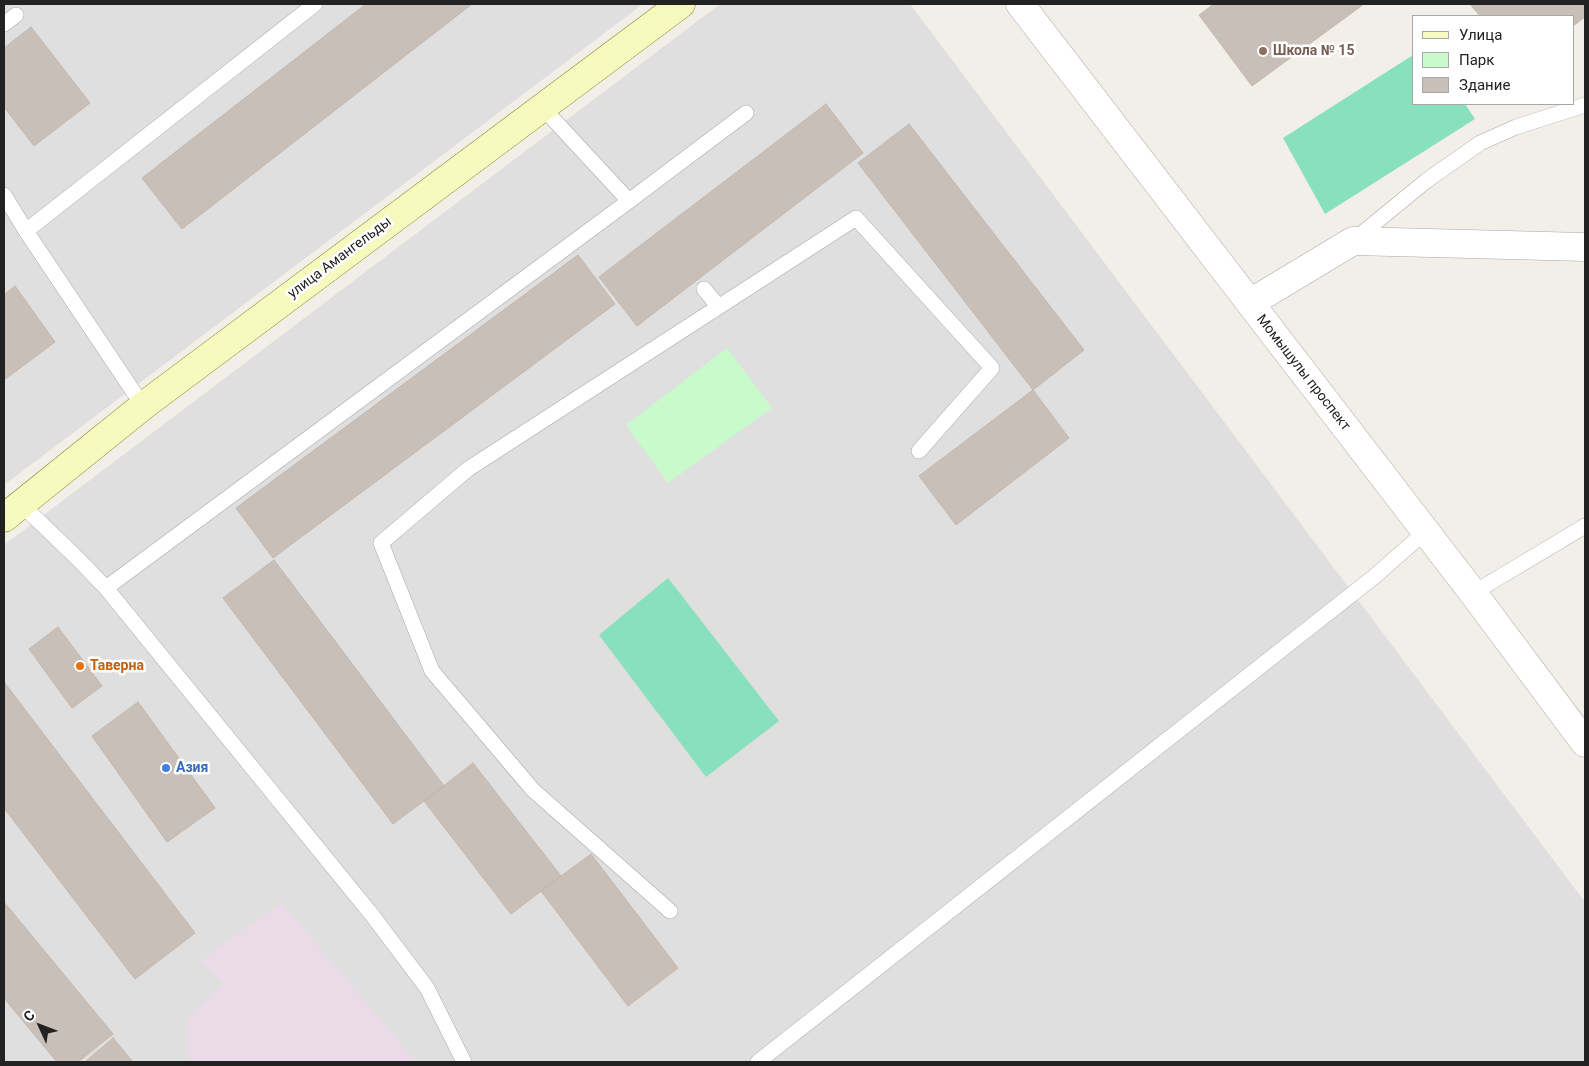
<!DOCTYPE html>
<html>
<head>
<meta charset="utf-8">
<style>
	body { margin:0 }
	#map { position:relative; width:1589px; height:1066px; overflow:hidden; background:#f2efe9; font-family:Roboto,sans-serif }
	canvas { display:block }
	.frame { position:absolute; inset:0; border:5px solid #222; pointer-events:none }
	.legend { position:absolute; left:1412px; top:15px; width:162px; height:90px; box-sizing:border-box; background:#fff; border:1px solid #a7a7a7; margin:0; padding:6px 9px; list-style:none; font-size:15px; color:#222 }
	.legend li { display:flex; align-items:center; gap:10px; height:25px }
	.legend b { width:25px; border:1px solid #a7a7a7 }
	.north { position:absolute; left:15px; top:1001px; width:50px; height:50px; -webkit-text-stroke:4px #fff; paint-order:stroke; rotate:313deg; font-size:14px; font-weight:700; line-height:20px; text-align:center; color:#222 }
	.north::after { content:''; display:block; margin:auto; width:18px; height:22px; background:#222; clip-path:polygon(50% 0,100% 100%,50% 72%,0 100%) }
</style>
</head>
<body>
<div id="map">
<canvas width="1589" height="1066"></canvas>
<div class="frame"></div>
<ul class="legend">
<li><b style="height:6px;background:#f7fabf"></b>Улица</li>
<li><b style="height:14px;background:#c8facc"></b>Парк</li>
<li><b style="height:14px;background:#c7bfb8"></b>Здание</li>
</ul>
<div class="north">С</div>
</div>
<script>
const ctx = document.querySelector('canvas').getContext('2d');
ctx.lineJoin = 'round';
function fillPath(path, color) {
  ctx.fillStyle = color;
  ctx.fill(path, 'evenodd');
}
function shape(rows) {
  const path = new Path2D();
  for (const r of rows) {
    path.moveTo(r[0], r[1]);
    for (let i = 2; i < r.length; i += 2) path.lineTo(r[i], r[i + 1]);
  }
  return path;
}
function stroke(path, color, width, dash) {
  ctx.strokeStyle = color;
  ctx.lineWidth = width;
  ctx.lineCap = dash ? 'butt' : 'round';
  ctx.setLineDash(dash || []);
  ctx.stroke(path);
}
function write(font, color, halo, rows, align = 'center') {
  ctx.font = font + ' Roboto,sans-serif';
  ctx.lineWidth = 5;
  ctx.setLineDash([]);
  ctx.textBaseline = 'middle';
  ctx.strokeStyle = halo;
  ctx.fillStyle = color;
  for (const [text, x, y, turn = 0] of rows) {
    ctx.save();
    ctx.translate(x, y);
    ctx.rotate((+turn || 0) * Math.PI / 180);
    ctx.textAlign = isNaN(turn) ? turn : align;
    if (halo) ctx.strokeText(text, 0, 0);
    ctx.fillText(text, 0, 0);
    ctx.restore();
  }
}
const residential = shape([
	[4,4,643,4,4,485],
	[720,4,910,4,1585,902,1585,1062,4,1062,4,545]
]);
const industrial = shape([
	[282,903,416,1062,190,1062,186,1020,224,983,200,961]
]);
const park = shape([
	[727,348,772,408,668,483,626,425]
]);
const pitch = shape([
	[1413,55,1413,104,1465,104,1475,119,1325,214,1283,138],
	[668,578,779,721,706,777,599,635]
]);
const building = shape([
	[366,4,472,4,182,229,142,178,366,4],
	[1214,4,1364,4,1252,86,1199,15,1214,4],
	[1470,4,1582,4,1585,8,1585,17,1573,26,1573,16,1480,16,1470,4],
	[31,27,90,103,34,146,4,107,4,48,31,27],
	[826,104,863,153,637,326,599,277,826,104],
	[909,124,1084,350,1033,390,858,163,909,124],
	[578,255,615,304,273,558,236,508,578,255],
	[15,286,55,342,4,380,4,295,15,286],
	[1033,390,1069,438,956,525,919,476,1033,390],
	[274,560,444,786,393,824,223,598,274,560],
	[58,627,102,686,72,708,29,649,58,627],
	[4,682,195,933,135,979,4,808,4,682],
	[138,702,215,808,167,842,92,736,138,702],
	[473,763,561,876,511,914,424,801,473,763],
	[591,854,678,968,628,1006,541,891,591,854],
	[4,902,113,1034,78,1062,57,1062,4,998,4,902],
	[113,1038,133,1062,85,1062,113,1038]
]);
const lane = shape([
	[4,24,16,15],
	[542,107,629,201],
	[4,195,26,231],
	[1354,240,1426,181,1480,143,1516,127,1585,105],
	[704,289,718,306],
	[143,406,26,231,315,4],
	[22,505,77,558,106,588,372,915,427,988,464,1062],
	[106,588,629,201,746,113],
	[1473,593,1585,526],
	[670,911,533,790,432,671,381,543,468,469,856,218,992,368,919,451],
	[758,1062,1375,576,1425,532]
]);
const street = shape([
	[1020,4,1473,593,1585,743],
	[1250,303,1353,241,1585,247]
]);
const secondary = shape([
	[4,518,143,406,681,4]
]);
const markers = [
	[1263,51,5,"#8d6e63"],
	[80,666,5,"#e8710a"],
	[166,768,5,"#3f7fe0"]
];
const educationNames = [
	["Школа № 15",1273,51]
];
const streetNames = [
	["улица Амангельды",340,258,-37],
	["Момышулы проспект",1303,373,52]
];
const foodNames = [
	["Таверна",90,666]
];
const shopNames = [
	["Азия",176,768]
];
fillPath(residential, '#e0dfdf');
fillPath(industrial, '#ebdbe8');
fillPath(park, '#c8facc');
fillPath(pitch, '#88e0be');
fillPath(building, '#c7bfb8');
stroke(building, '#c4b6ab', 1);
stroke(lane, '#a9a9a9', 16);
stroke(street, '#a9a9a9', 29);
stroke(secondary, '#707d05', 29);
stroke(lane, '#fff', 15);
stroke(street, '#fff', 28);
stroke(secondary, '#f7fabf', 28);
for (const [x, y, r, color] of markers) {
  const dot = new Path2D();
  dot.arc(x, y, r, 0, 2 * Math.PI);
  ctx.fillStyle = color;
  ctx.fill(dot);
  stroke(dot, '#fff', 2);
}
write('bold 14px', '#785e54', '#fff', educationNames, 'left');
write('14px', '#222', '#fff', streetNames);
write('bold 14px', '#c56008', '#fff', foodNames, 'left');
write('bold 14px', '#366cbe', '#fff', shopNames, 'left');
</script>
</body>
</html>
